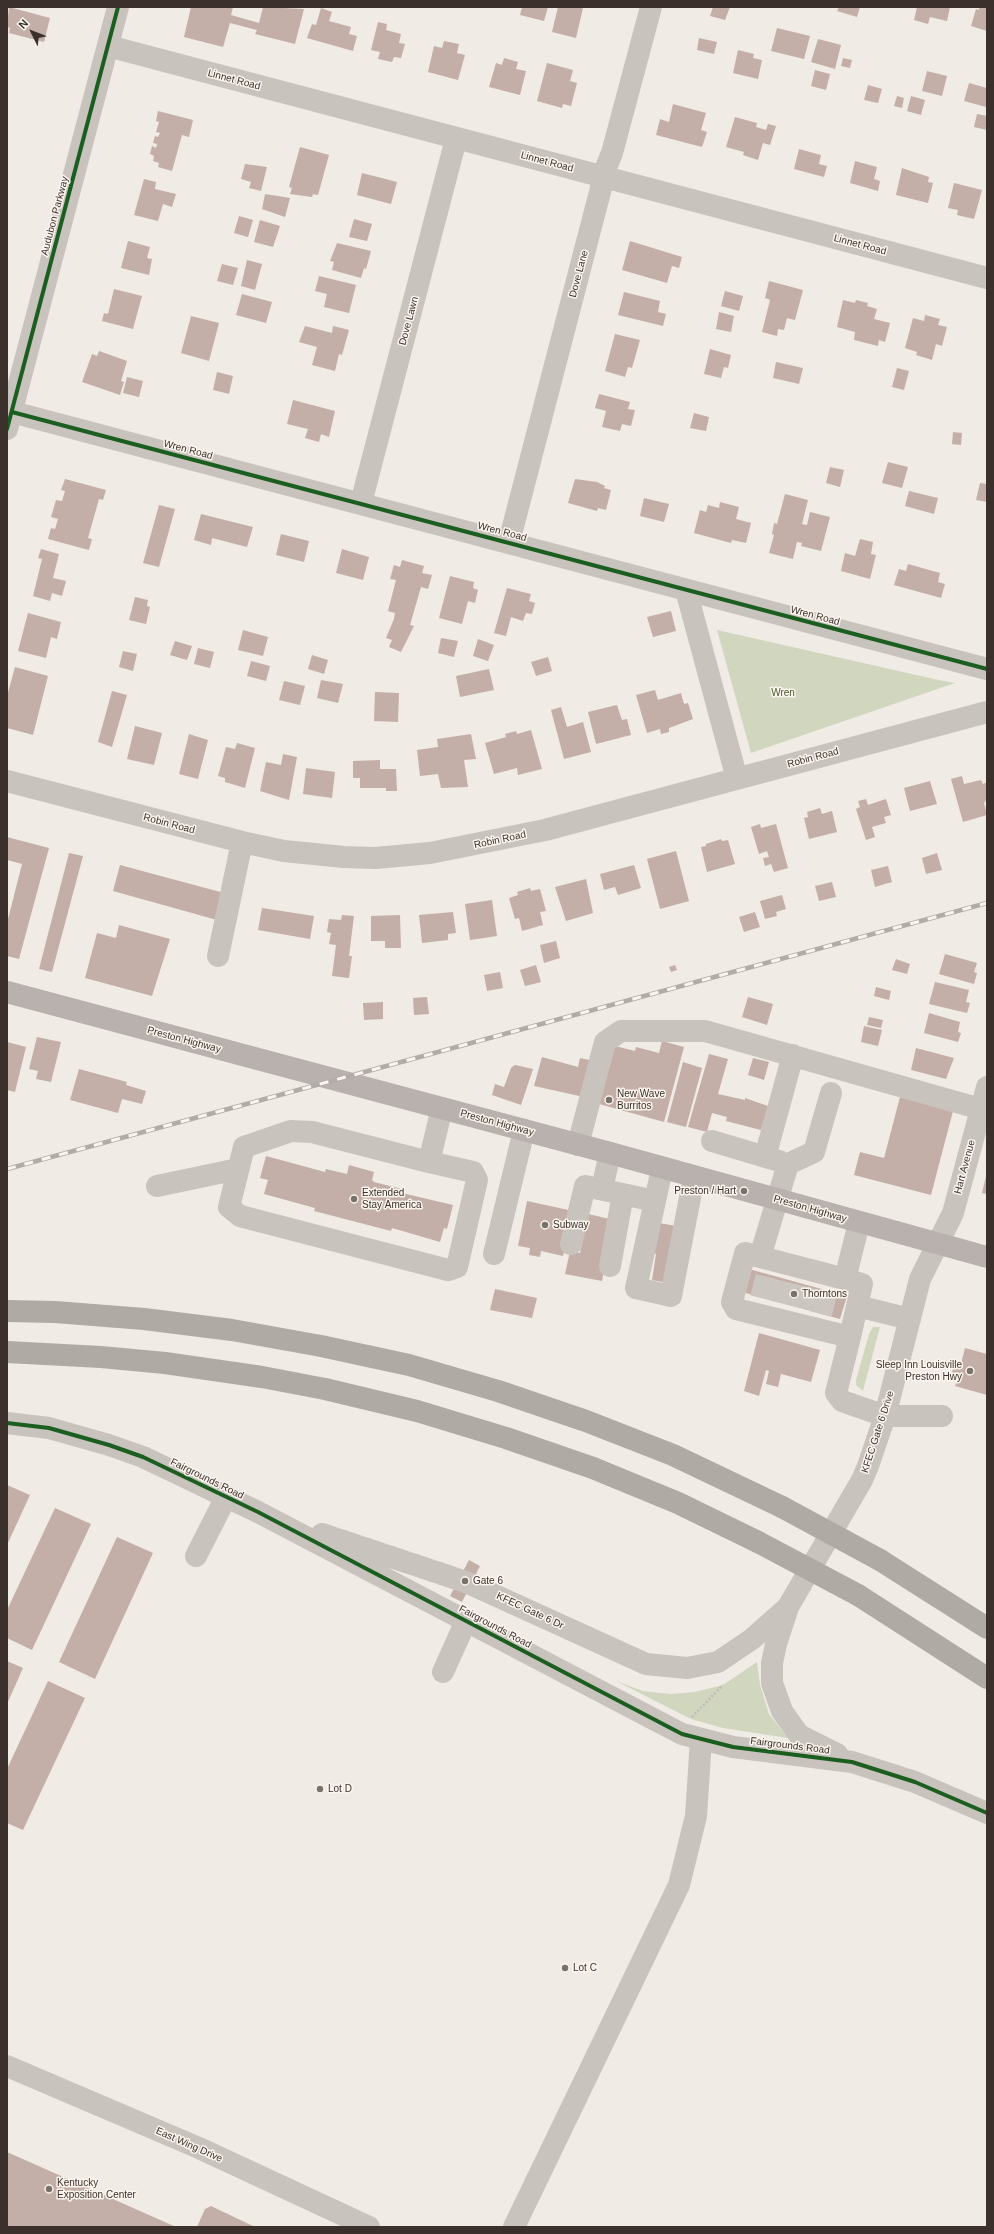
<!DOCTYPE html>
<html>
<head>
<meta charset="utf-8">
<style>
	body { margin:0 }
	#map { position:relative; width:994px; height:2234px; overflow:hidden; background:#f0ebe5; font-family:Arial,sans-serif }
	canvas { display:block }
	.frame { position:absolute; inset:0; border:8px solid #3b302b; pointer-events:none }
	.north { position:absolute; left:12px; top:12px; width:40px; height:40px; -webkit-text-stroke:3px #fbf5ee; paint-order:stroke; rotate:312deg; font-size:11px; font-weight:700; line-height:16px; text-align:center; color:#3b302b }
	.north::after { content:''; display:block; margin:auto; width:14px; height:18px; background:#3b302b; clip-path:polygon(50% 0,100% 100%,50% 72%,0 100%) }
</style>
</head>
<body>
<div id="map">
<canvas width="994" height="2234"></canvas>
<div class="frame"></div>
<div class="north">N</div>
</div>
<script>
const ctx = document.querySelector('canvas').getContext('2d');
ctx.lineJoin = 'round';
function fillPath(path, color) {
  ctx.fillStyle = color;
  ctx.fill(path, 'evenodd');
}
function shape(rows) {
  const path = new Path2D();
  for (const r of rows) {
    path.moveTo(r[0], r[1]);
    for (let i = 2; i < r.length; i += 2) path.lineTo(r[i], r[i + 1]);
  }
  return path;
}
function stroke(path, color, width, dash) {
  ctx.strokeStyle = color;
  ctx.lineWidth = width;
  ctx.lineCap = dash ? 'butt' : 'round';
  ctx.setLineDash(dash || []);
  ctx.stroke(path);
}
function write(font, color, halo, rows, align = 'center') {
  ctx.font = font + ' Arial,sans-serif';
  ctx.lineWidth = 3;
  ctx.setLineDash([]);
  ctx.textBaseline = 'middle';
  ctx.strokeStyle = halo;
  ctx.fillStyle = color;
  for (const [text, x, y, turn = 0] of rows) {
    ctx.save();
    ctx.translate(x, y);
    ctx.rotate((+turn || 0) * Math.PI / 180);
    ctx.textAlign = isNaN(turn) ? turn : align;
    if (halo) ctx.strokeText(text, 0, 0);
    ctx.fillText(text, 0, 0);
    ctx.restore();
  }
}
const green = shape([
	[717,630,934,679,955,683,751,753],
	[873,1327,880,1327,863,1391,856,1385,856,1380,869,1334],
	[757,1662,760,1685,769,1714,788,1738,723,1728,691,1719,616,1681,643,1691,671,1694,695,1692,723,1685]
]);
const building = shape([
	[9,7,50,18,44,42,9,33,10,28,7,27],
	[191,7,233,7,231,15,259,23,263,7,304,9,295,44,255,34,257,30,230,23,223,47,184,37],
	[522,7,548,7,544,21,520,15],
	[558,7,583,8,576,38,552,32],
	[713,7,730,7,725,20,710,16],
	[839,7,860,7,857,17,837,11],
	[917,7,950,7,947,21,930,17,928,24,914,20],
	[979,7,987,7,987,31,971,26,976,9,979,10],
	[321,8,332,12,329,21,351,27,349,34,357,36,353,51,307,38,312,24,316,25],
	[378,22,387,24,386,30,401,34,399,43,405,44,401,58,394,57,392,62,378,59,380,52,371,50],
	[777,28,810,36,804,59,771,51],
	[699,38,717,42,714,54,697,50],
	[818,39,841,45,835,69,811,62],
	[444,41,459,44,457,53,465,55,458,80,428,72,434,46,442,48],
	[738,50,754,54,753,58,762,60,758,79,733,73],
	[504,58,518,62,516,69,526,71,520,95,489,87,496,63,502,65],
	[843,58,852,60,850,68,841,66],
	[547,63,573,70,570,81,577,83,571,106,563,104,562,108,537,101],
	[815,70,830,74,826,90,811,86],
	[927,71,947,76,942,96,922,91],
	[969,83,987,88,986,107,964,101],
	[868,85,882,89,878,103,864,100],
	[897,96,904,98,902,108,894,106],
	[911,96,925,100,921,115,907,111],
	[673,104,706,113,701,130,707,132,702,147,656,135,660,119,669,122],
	[158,111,193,120,189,137,182,135,172,171,158,167,159,163,153,161,154,156,150,154,152,146,156,148,157,144,153,143,155,136,158,137,160,133,156,132,159,122,156,121],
	[977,114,987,116,987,130,974,127],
	[735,117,757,123,756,127,766,130,768,124,776,126,770,145,763,143,758,160,743,155,744,152,726,147],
	[300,147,329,155,318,195,313,194,312,197,290,194,292,188,289,187],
	[799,149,821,155,819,164,827,166,824,177,794,169],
	[855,161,877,167,874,179,880,181,878,191,850,183],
	[245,164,267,167,261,191,249,188,251,182,241,179],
	[902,168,929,177,928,182,933,183,928,203,896,195],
	[362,173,397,182,391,204,357,195],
	[144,179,156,182,155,189,176,194,172,207,163,204,158,221,134,215],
	[954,183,982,190,974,219,957,215,958,210,948,208],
	[265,194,290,198,285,217,262,209],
	[239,216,253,220,248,237,234,233],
	[354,219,372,224,367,241,349,237],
	[260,220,280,226,273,247,254,242],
	[128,241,150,247,147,258,152,259,149,275,121,268],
	[630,241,682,257,679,268,672,266,667,283,622,270],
	[337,243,371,251,366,269,364,268,361,278,332,270,334,262,330,261],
	[247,260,262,264,255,290,241,286],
	[222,264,238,268,233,285,217,281],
	[319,276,356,285,349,313,324,307,327,294,315,291],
	[769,281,803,290,795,320,787,318,784,330,778,329,777,336,762,332,770,300,765,298],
	[114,289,142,296,133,329,102,321,104,313,108,314],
	[725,291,743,296,739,311,721,306],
	[624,292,660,301,658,312,666,314,663,326,618,315],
	[242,294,272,302,266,323,236,315],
	[843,300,855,303,856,300,868,303,867,306,877,309,874,319,890,323,885,342,879,340,878,346,854,340,855,332,837,327],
	[719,312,734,316,731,332,716,329],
	[925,315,940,319,938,325,947,327,942,346,936,344,932,360,916,355,917,352,905,348,913,318,924,321],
	[191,316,219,323,209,361,181,353],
	[305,326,332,333,333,326,349,330,342,355,339,354,335,371,312,365,317,347,299,342],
	[615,334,640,340,632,368,628,367,625,377,605,371],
	[710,349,731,355,728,368,724,367,721,378,704,374],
	[99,351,127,361,121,381,124,382,120,395,82,382,92,354,97,356],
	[776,362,803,368,799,384,773,378],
	[897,368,909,371,904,390,892,387],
	[217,372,233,376,229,394,213,390],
	[127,377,143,381,139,397,123,393],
	[599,394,630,402,628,409,635,410,631,426,622,424,620,431,602,427,606,411,595,408],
	[293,400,335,411,329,437,321,434,319,442,305,438,308,429,287,424],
	[694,413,709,417,706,431,690,428],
	[953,432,962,433,961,445,952,444],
	[888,462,908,467,902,488,882,483],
	[830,467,844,470,840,487,826,483],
	[65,479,106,490,103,500,99,499,88,538,92,539,89,550,48,539,51,528,55,529,58,519,51,517,56,500,62,501,65,491,61,490],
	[575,479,597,482,605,486,604,488,611,490,606,510,598,508,597,511,568,503],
	[980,483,987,484,987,502,976,500],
	[909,491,938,498,934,514,905,506],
	[785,494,808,500,802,524,807,525,810,512,830,517,821,551,801,546,802,543,797,542,793,559,769,553,774,535,772,534,774,523,777,524],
	[644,498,669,504,664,522,640,516],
	[720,502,739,507,736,519,751,523,746,543,732,540,731,543,694,533,700,510,706,512,708,505,719,508],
	[159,505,175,509,159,567,143,563],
	[201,514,253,527,247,547,212,538,211,545,194,540],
	[281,534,309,541,304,562,276,555],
	[860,539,873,542,871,554,876,555,870,579,841,571,845,553,855,556],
	[41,549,59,554,53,578,66,581,62,596,52,593,50,601,33,596,42,559,38,558],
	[342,549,369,557,363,580,336,573],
	[402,560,424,566,422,573,432,575,428,589,421,587,410,625,414,626,401,652,389,647,392,640,386,638,394,619,395,613,388,611,396,580,390,579,394,565,400,567],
	[908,564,940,573,938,582,945,584,941,598,894,585,899,569,906,571],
	[450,576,474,582,473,588,478,590,475,603,468,601,462,624,439,618],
	[507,588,531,594,529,601,535,603,532,614,526,613,523,621,511,617,506,636,494,633],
	[135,597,148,600,147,606,150,607,146,624,129,620],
	[671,611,676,631,653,637,647,617],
	[28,613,61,622,57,639,51,637,46,658,18,651],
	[243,630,268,637,263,656,238,650],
	[441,638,458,641,454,657,438,653],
	[478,639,494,645,488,661,473,656],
	[175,641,192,646,187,660,170,655],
	[198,648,214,652,210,668,194,664],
	[123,651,137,654,133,671,119,667],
	[312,655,328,660,324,674,308,669],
	[548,657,552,671,536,676,531,662],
	[251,661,270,666,266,681,247,676],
	[15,667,48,676,33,735,7,728,7,696],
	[489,669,494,690,460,697,456,676],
	[321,680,343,684,338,703,317,698],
	[284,681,305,686,300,705,279,700],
	[655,690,658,700,681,693,684,704,688,703,693,719,669,728,669,732,661,734,660,729,647,733,636,695],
	[112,691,127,695,112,747,98,742],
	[375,692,399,693,398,722,374,721],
	[617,705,622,720,627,719,631,735,596,744,588,712],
	[561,707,567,727,583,722,591,752,564,759,551,710],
	[135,726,162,733,154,765,127,759],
	[531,730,542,769,518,775,517,768,494,774,485,743,506,737,505,734,516,731,517,734],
	[189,734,208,740,198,779,179,774],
	[471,734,476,759,464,760,468,787,441,788,438,774,420,776,417,750,438,747,437,739],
	[237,743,255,748,245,788,225,782,225,778,218,776,226,747,235,749],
	[283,754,297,757,289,800,260,791,266,762,281,765],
	[380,760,380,769,396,769,397,791,386,791,386,788,360,788,360,778,353,778,353,761],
	[306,768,335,772,332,798,303,794],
	[962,776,964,784,981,780,983,784,987,782,987,799,984,803,987,815,963,822,951,779],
	[930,781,937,804,910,811,904,788],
	[866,799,868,805,886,799,891,815,884,817,886,823,872,827,875,837,866,840,856,809,860,807,858,801],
	[820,808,822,814,832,811,837,832,809,839,804,818,808,817,807,812],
	[760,824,761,828,776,824,788,868,774,872,771,864,765,866,763,858,769,857,767,851,759,854,751,827],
	[7,837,49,848,19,959,7,956,7,923,22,864,7,860],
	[721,839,722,841,728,840,735,864,707,872,701,847,706,846,706,844],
	[676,851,689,901,660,909,647,859],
	[69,853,83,856,52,972,39,969],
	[937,853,942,870,926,874,922,858],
	[120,865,224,893,217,920,113,891],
	[634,865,641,888,618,895,615,887,604,890,600,874],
	[888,866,892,882,875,887,871,870],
	[586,879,593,913,566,921,555,887],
	[832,882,836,897,819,901,815,886],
	[530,888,531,891,540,889,546,911,540,912,543,925,522,931,519,918,515,919,509,898,518,895,517,892],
	[782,895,786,909,776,912,777,916,765,919,760,901],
	[492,900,497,936,470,940,465,904],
	[262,908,314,916,310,939,258,930],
	[453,912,456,933,448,934,448,940,422,943,419,915],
	[755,912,760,927,744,932,739,917],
	[342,915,354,916,349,956,352,956,349,978,332,976,336,945,329,944,331,933,327,932,329,919,341,920],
	[400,915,401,948,385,948,385,941,371,941,371,916],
	[119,925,170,939,152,996,85,978,97,933,116,938],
	[556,941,560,958,544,963,540,945],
	[945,954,977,963,974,972,977,973,974,984,939,974],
	[896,959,910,964,907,974,892,970],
	[536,965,541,982,525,986,520,970],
	[675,965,677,970,671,972,669,967],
	[500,972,503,988,487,991,484,975],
	[935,982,969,990,966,1002,970,1003,967,1013,929,1004],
	[876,987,891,991,889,1000,874,996],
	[427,997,429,1014,414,1015,413,998],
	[748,997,773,1004,767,1025,742,1017],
	[383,1002,383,1019,364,1020,363,1003],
	[929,1013,960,1022,958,1032,961,1033,958,1042,924,1033],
	[869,1017,883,1020,881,1028,867,1025],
	[864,1026,882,1030,878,1046,861,1042],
	[37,1037,61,1042,51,1082,36,1079,38,1071,29,1069],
	[662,1041,684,1047,664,1122,599,1104,615,1046,635,1051,636,1047,659,1053],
	[7,1042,26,1047,15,1092,7,1090],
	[916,1048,954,1058,946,1079,911,1070],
	[709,1054,728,1059,718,1094,745,1100,745,1098,768,1106,761,1130,726,1121,727,1117,712,1113,707,1132,688,1127],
	[542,1057,578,1067,580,1058,594,1061,584,1097,534,1086],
	[753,1058,769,1062,764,1080,748,1075],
	[683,1062,702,1068,686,1127,667,1122],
	[515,1065,533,1069,521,1105,492,1095,495,1084,504,1087,511,1068],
	[79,1069,127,1082,126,1085,146,1091,142,1104,122,1099,118,1113,70,1100],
	[900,1097,953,1111,931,1195,854,1175,860,1152,884,1158],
	[266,1156,325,1172,326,1169,347,1174,349,1165,374,1172,372,1180,374,1182,402,1189,402,1193,453,1205,447,1229,444,1228,440,1242,392,1228,391,1231,314,1211,315,1208,264,1194,268,1180,260,1178],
	[986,1176,987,1176,987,1194,982,1193],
	[527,1201,573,1211,563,1256,541,1251,540,1257,529,1255,530,1248,518,1246],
	[588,1214,614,1220,602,1281,565,1274,570,1251,580,1253],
	[659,1223,682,1227,668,1283,652,1280,656,1254,653,1253],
	[749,1269,847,1296,840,1319,742,1292],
	[495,1289,537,1298,532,1318,490,1310],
	[759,1333,820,1350,811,1382,781,1374,778,1387,766,1384,769,1371,766,1370,759,1396,744,1391],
	[965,1348,987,1354,987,1395,955,1386,957,1381,950,1379,955,1362,961,1364],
	[7,1485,30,1495,7,1545],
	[55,1508,91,1524,32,1650,7,1638,7,1610],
	[117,1537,153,1553,95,1679,59,1662],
	[469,1560,480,1566,462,1602,450,1596],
	[7,1661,23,1668,7,1704],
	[48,1681,85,1698,23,1830,7,1823,7,1769],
	[7,2152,176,2227,7,2227],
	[211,2206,255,2227,197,2227,205,2209]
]);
const minorTunnel = shape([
	[761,1298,767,1274],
	[780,1303,786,1279],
	[801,1308,807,1285],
	[821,1314,827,1290]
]);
const path = shape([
	[692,1717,723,1685]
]);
const minor = shape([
	[108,46,987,278],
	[12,412,987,669],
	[7,429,118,7],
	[361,503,456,139],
	[509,542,607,165,612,153,651,7],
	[686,590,737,779],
	[7,781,242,842,284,851,344,857,375,858,430,853,545,830,987,712],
	[218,956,242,842],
	[712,1141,779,1161],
	[578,1145,605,1042,621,1031,705,1031,981,1109],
	[765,1157,793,1055],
	[429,1162,473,1172,477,1180,457,1267,448,1270,240,1216,229,1207,244,1147,291,1131,312,1132,429,1162,442,1108],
	[662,1169,636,1288,671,1296,694,1177],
	[157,1186,238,1169],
	[602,1189,610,1153],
	[571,1244,585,1186,655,1201],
	[494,1254,524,1130],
	[760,1257,788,1164,814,1152,831,1093],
	[610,1266,623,1194],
	[845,1279,862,1284,850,1337,736,1309,732,1302,745,1253,845,1279,859,1223],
	[857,1306,910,1319],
	[850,1337,836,1393,842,1401,885,1416,942,1416],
	[7,1423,49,1428,109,1445,143,1457,258,1512,682,1734,733,1747,852,1762,915,1782,987,1813],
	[322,1534,466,1582,646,1664,687,1668,718,1662,752,1639,787,1608],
	[196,1556,226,1497],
	[443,1672,466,1621],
	[837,1754,799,1735,782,1711,772,1683,772,1663,776,1644,788,1607,862,1480,868,1466,885,1416,920,1279,953,1213,987,1087],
	[7,2066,199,2148,369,2227],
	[514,2227,679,1885,696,1816,701,1739]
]);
const major = shape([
	[7,992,610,1153,987,1257]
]);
const highway = shape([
	[7,1311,55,1312,144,1319,232,1330,321,1346,409,1365,498,1391,586,1421,673,1455,782,1507],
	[7,1352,101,1357,165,1363,262,1377,325,1389,417,1411,506,1438,593,1468,678,1503,758,1542],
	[880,1560,987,1628],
	[858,1595,987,1678]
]);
const rail = shape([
	[7,1169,987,903]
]);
const highwayBridge = shape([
	[782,1507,880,1560],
	[758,1542,858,1595]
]);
const cycleway = shape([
	[12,412,987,669],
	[7,429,118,7],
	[7,1423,49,1428,109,1445,143,1457,258,1512,682,1734,733,1747,852,1762,915,1782,987,1813]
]);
const markers = [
	[609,1100,4,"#7a716c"],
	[744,1191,4,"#7a716c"],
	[354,1199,4,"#7a716c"],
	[545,1225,4,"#7a716c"],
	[794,1294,4,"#7a716c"],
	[970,1371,4,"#7a716c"],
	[465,1581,4,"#7a716c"],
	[320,1789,4,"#7a716c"],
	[565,1968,4,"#7a716c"],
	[49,2189,4,"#7a716c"]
];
const streetNames = [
	["Linnet Road",234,80,15],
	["Linnet Road",547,162,15],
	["Audubon Parkway",55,216,-75],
	["Linnet Road",860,245,15],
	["Dove Lane",579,274,-75],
	["Dove Lawn",409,321,-75],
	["Wren Road",188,450,15],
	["Wren Road",502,532,15],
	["Wren Road",815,616,15],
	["Robin Road",813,758,-15],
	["Robin Road",169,824,15],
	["Robin Road",500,840,-12],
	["Preston Highway",184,1040,15],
	["Preston Highway",497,1123,15],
	["Hart Avenue",965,1167,-75],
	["Preston Highway",810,1209,16],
	["KFEC Gate 6 Drive",878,1432,-72],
	["Fairgrounds Road",207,1479,26],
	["KFEC Gate 6 Dr",530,1611,25],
	["Fairgrounds Road",495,1627,28],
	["Fairgrounds Road",790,1746,7],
	["East Wing Drive",189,2145,24]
];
const parkNames = [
	["Wren",783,693]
];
const poiNames = [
	["New Wave",617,1094],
	["Burritos",617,1106],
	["Preston / Hart",736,1191,"right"],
	["Extended",362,1193],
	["Stay America",362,1205],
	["Subway",553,1225],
	["Thorntons",802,1294],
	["Sleep Inn Louisville",962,1365,"right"],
	["Preston Hwy",962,1377,"right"],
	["Gate 6",473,1581],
	["Lot D",328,1789],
	["Lot C",573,1968],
	["Kentucky",57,2183],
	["Exposition Center",57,2195]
];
fillPath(green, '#d1d6bf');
fillPath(building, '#c3afa7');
stroke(minorTunnel, '#ccc6c0', 22, [22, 11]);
stroke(path, '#c2bbb6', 2.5, [2, 2]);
stroke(minor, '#c9c3be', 22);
stroke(major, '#b8b1ad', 22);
stroke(highway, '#afaaa4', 22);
stroke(rail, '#b1aca8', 4.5);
stroke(rail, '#fbf5ee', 3, [9]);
stroke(highwayBridge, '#afaaa4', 22);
stroke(cycleway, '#1b5e20', 4);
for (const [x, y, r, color] of markers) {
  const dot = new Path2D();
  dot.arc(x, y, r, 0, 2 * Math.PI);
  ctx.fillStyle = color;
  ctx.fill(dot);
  stroke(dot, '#fbf5ee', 1.5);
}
write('10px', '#3b302b', '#fbf5ee', streetNames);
write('10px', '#4a5a2e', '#fbf5ee', parkNames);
write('10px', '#3b302b', '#fbf5ee', poiNames, 'left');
</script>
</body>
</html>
